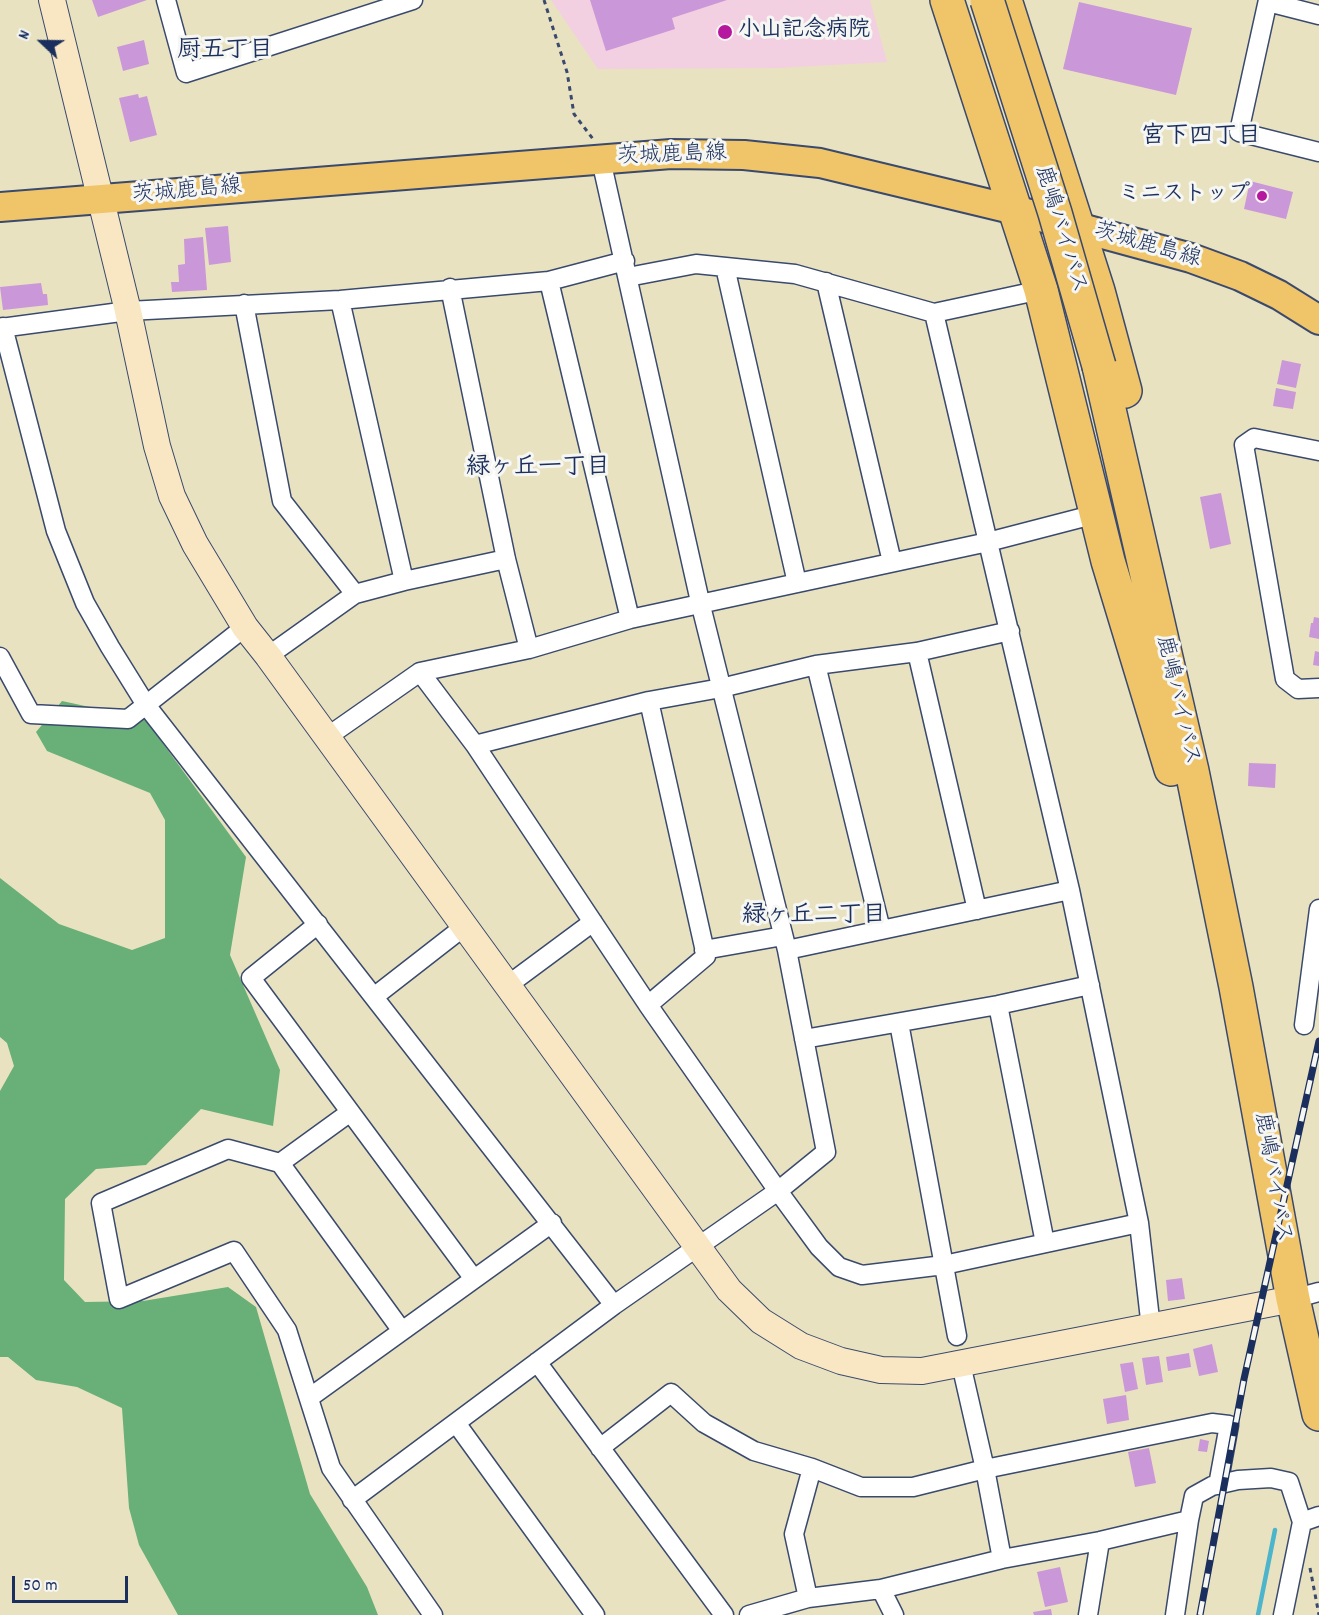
<!DOCTYPE html>
<html>
<head>
<meta charset="utf-8">
<style>
	body { margin:0 }
	#map { position:relative; width:1319px; height:1615px; overflow:hidden; background:#e9e2c1; font-family:Dekko,sans-serif }
	canvas { display:block }
	.north { position:absolute; left:12px; top:12px; width:60px; height:60px; -webkit-text-stroke:4px #f6f6f2; paint-order:stroke; rotate:292deg; font-size:16px; font-weight:700; line-height:24px; text-align:center; color:#1b2f5e }
	.north::after { content:''; display:block; margin:auto; width:21px; height:27px; background:#1b2f5e; clip-path:polygon(50% 0,100% 100%,50% 72%,0 100%) }
	.scale { position:absolute; left:12px; top:1576px; width:116px; height:27px; box-sizing:border-box; border:3px solid #1b2f5e; border-top:0; padding-left:8px; font-size:18px; line-height:21px; white-space:nowrap; color:#1b2f5e; -webkit-text-stroke:4px #f6f6f2; paint-order:stroke }
</style>
</head>
<body>
<div id="map">
<canvas width="1319" height="1615"></canvas>
<div class="north">N</div>
<div class="scale">50 m</div>
</div>
<script>
const ctx = document.querySelector('canvas').getContext('2d');
ctx.lineJoin = 'round';
function fillPath(path, color) {
  ctx.fillStyle = color;
  ctx.fill(path, 'evenodd');
}
function shape(rows) {
  const path = new Path2D();
  for (const r of rows) {
    path.moveTo(r[0], r[1]);
    for (let i = 2; i < r.length; i += 2) path.lineTo(r[i], r[i + 1]);
  }
  return path;
}
function stroke(path, color, width, dash) {
  ctx.strokeStyle = color;
  ctx.lineWidth = width;
  ctx.lineCap = dash ? 'butt' : 'round';
  ctx.setLineDash(dash || []);
  ctx.stroke(path);
}
function write(font, color, halo, rows, align = 'center') {
  ctx.font = font + ' Dekko,"Klee One",sans-serif';
  ctx.lineWidth = 6;
  ctx.setLineDash([]);
  ctx.textBaseline = 'middle';
  ctx.strokeStyle = halo;
  ctx.fillStyle = color;
  for (const [text, x, y, turn = 0] of rows) {
    ctx.save();
    ctx.translate(x, y);
    ctx.rotate((+turn || 0) * Math.PI / 180);
    ctx.textAlign = isNaN(turn) ? turn : align;
    if (halo) ctx.strokeText(text, 0, 0);
    ctx.fillText(text, 0, 0);
    ctx.restore();
  }
}
const built = shape([
	[551,0,870,0,887,62,778,68,598,69]
]);
const forest = shape([
	[62,701,145,719,246,857,230,955,280,1070,273,1126,201,1109,146,1165,96,1169,65,1199,64,1280,85,1302,143,1301,228,1287,256,1307,310,1494,367,1587,378,1615,178,1615,139,1545,129,1508,122,1408,77,1387,36,1380,8,1357,0,1357,0,1091,14,1066,7,1043,0,1037,0,878,59,924,132,950,165,938,165,820,150,793,47,751,36,732]
]);
const stream = shape([
	[1258,1615,1275,1530]
]);
const building = shape([
	[92,0,147,0,98,17],
	[590,0,727,0,672,18,675,29,606,51],
	[1079,2,1192,28,1176,95,1063,69],
	[144,40,149,64,123,71,117,47],
	[138,94,139,98,147,96,157,135,130,142,119,98],
	[1250,181,1293,192,1286,219,1244,209],
	[228,226,231,262,209,265,205,228],
	[203,237,207,290,172,292,171,282,179,282,178,265,185,264,184,239],
	[41,283,43,294,47,294,48,305,3,310,0,287],
	[1282,360,1301,364,1296,388,1277,384],
	[1276,388,1296,392,1293,409,1273,406],
	[1221,493,1231,544,1210,549,1200,497],
	[1314,617,1319,618,1319,639,1309,637,1311,623,1313,623],
	[1315,651,1319,652,1319,666,1313,665],
	[1249,763,1276,764,1275,788,1248,786],
	[1182,1278,1185,1299,1168,1301,1166,1280],
	[1212,1344,1218,1372,1199,1376,1193,1349],
	[1189,1353,1191,1367,1168,1371,1166,1357],
	[1159,1356,1163,1382,1146,1385,1142,1358],
	[1133,1362,1138,1389,1125,1392,1120,1364],
	[1126,1395,1129,1420,1107,1424,1103,1399],
	[1200,1439,1209,1441,1207,1452,1198,1451],
	[1149,1448,1156,1483,1135,1487,1128,1452],
	[1060,1567,1068,1602,1045,1607,1037,1572],
	[1051,1609,1052,1615,1034,1615,1033,1612]
]);
const path = shape([
	[544,0,567,72,574,114,593,139],
	[1310,1568,1319,1615]
]);
const street = shape([
	[166,0,186,73,413,0],
	[1268,0,1239,132,1319,152],
	[1268,2,1319,15],
	[725,267,797,583],
	[628,277,696,264,795,274,934,313],
	[549,281,630,619],
	[826,282,892,562],
	[450,288,506,559,529,649],
	[1041,290,934,313,1070,890,1139,1223,1151,1328],
	[340,300,404,581],
	[244,304,282,501,355,594],
	[3,327,56,531,85,603,110,647,146,705,614,1305],
	[0,328,128,311,340,300,549,281,625,261],
	[1319,451,1254,438,1244,445,1285,679,1298,689,1319,688],
	[917,652,977,910],
	[268,656,355,594,404,581,506,559],
	[0,657,31,714,128,719,245,627],
	[816,665,881,930],
	[420,672,475,745,648,1005,778,1191,819,1247,839,1267,862,1275,944,1265,1139,1223],
	[327,737,420,672,529,649,630,619,988,542,1096,514],
	[475,745,649,701,721,688,816,665,917,652,1010,631],
	[318,924,251,978,474,1279],
	[704,950,783,936],
	[787,950,1070,890],
	[508,985,593,922],
	[375,996,465,926],
	[648,1005,706,956,649,701],
	[998,1005,1045,1243],
	[899,1023,957,1336],
	[1304,1025,1319,909],
	[804,1039,998,1005,1090,985],
	[349,1113,280,1163,228,1149,101,1203,119,1299,234,1251,287,1330,331,1468,433,1615],
	[280,1163,402,1331],
	[1293,1299,1319,1292],
	[537,1362,724,1615],
	[961,1364,985,1469,1002,1559],
	[309,1398,552,1223],
	[456,1423,595,1615],
	[600,1448,671,1393,704,1423,754,1451,812,1468,861,1487,913,1487,985,1469,1212,1423,1229,1425,1218,1485],
	[352,1500,614,1305,778,1191,826,1152,787,950,701,606,601,160],
	[881,1589,894,1615],
	[808,1598,794,1534,812,1468],
	[749,1615,808,1598,881,1589,1002,1559,1100,1541,1189,1520],
	[1088,1615,1100,1541],
	[1175,1615,1189,1520,1194,1496,1212,1486,1238,1480,1271,1478,1289,1482,1302,1522],
	[1283,1615,1302,1522,1319,1516]
]);
const secondary = shape([
	[52,0,128,311,157,446,172,496,195,544,245,627,268,656,729,1290,761,1321,801,1346,841,1361,881,1370,922,1371,1293,1299]
]);
const primary = shape([
	[0,207,671,154,744,155,820,163,1015,210,1191,258,1240,276,1279,295,1319,320]
]);
const highway = shape([
	[947,0,1041,290,1108,561,1171,769],
	[1005,0,1098,291,1125,391],
	[1099,366,1192,771,1236,987,1293,1299,1319,1414]
]);
const rail = shape([
	[1200,1615,1244,1379,1319,1041]
]);
const highwayBridge = shape([
	[987,0,1055,213,1099,366]
]);
const markers = [
	[725,32,8,"#b5179e"],
	[1262,196,6,"#b5179e"]
];
const poiNames = [
	["小山記念病院",738,32],
	["ミニストップ",1250,196,"right"]
];
const streetNames = [
	["茨城鹿島線",672,157,-2],
	["茨城鹿島線",187,193,-5],
	["鹿嶋バイパス",1059,230,73],
	["茨城鹿島線",1147,247,16],
	["鹿嶋バイパス",1176,701,77],
	["鹿嶋バイパス",1271,1178,80]
];
const neighbourhoodNames = [
	["厨五丁目",225,53],
	["宮下四丁目",1201,139],
	["緑ヶ丘一丁目",538,470],
	["緑ヶ丘二丁目",814,918]
];
fillPath(built, '#f2cfe1');
fillPath(forest, '#68b077');
stroke(stream, '#4cb5cb', 4.5);
fillPath(building, '#ca97d8');
stroke(street, '#3a4a6d', 21);
stroke(secondary, '#3a4a6d', 28);
stroke(primary, '#3a4a6d', 32);
stroke(highway, '#3a4a6d', 36);
stroke(path, '#3a4a6d', 3, [4.5, 4.5]);
stroke(street, '#fff', 18);
stroke(secondary, '#f9e7c3', 26);
stroke(primary, '#f0c469', 28);
stroke(highway, '#f0c469', 33);
stroke(rail, '#1b2f5e', 7);
stroke(rail, '#f6f6f2', 4.5, [14]);
stroke(highwayBridge, '#3a4a6d', 36, []);
stroke(highwayBridge, '#f0c469', 33);
for (const [x, y, r, color] of markers) {
  const dot = new Path2D();
  dot.arc(x, y, r, 0, 2 * Math.PI);
  ctx.fillStyle = color;
  ctx.fill(dot);
  stroke(dot, '#f6f6f2', 2);
}
write('bold 22px', '#1b2f5e', '#f6f6f2', poiNames, 'left');
write('22px', '#1b2f5e', '#f6f6f2', streetNames);
write('bold 24px', '#1b2f5e', '#f6f6f2', neighbourhoodNames);
</script>
</body>
</html>
